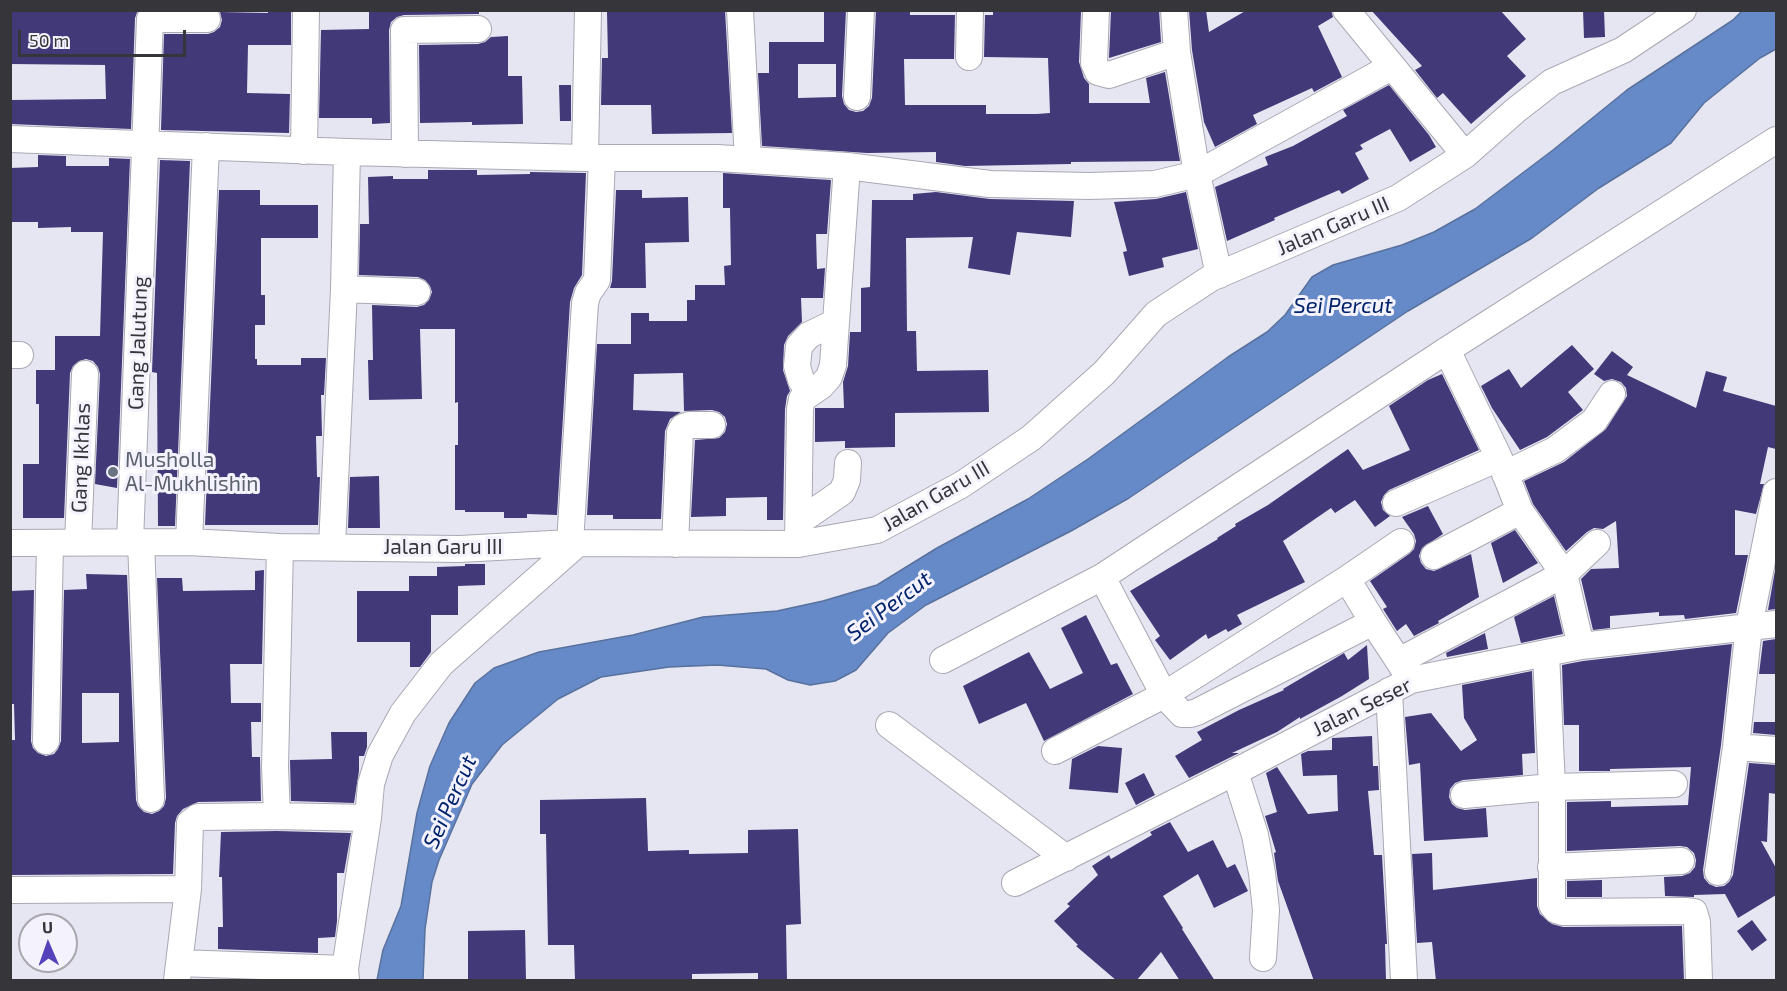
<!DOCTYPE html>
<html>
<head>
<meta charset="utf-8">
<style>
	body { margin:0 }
	#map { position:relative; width:1787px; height:991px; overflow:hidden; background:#e6e6f2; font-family:"Exo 2",sans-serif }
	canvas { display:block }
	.frame { position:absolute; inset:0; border:12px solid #36363a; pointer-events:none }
	.north { position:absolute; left:18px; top:913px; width:60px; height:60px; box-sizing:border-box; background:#f4f3fd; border:2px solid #a8a7af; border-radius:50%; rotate:358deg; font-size:16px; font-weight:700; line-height:24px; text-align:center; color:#36363a }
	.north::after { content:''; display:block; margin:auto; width:21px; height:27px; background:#5442ba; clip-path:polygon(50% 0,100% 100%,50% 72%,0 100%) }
	.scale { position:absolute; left:18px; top:30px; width:168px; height:27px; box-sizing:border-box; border:3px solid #36363a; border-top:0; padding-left:8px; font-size:18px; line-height:21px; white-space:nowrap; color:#36363a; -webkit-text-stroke:4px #f4f3fd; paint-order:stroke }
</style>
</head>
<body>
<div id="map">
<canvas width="1787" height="991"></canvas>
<div class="frame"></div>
<div class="north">U</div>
<div class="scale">50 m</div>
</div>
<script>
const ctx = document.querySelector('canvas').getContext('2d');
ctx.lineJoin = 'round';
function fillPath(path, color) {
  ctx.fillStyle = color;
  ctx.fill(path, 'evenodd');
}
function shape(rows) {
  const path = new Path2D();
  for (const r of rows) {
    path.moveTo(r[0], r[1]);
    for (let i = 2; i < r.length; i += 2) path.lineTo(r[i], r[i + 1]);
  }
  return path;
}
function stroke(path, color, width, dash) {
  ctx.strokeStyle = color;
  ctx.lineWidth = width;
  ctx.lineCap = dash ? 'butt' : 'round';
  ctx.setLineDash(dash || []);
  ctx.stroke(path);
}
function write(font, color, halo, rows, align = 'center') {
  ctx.font = font + ' "Exo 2",sans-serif';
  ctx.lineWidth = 6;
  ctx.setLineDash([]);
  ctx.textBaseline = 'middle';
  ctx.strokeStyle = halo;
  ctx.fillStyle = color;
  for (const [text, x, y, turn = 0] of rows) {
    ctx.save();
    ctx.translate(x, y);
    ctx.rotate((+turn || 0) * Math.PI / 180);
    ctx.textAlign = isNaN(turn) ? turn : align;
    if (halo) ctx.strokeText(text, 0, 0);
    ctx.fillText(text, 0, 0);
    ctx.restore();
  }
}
const water = shape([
	[1743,10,1776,11,1776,49,1760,58,1704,103,1671,143,1599,188,1532,238,1408,311,1129,498,1071,531,926,605,888,633,856,670,835,681,810,685,788,680,766,669,717,665,669,667,601,677,558,699,502,745,472,784,439,860,432,882,425,929,423,980,377,980,383,950,401,906,417,813,430,766,449,723,475,683,494,668,539,652,633,635,703,617,777,611,823,601,877,585,937,548,1028,499,1088,459,1228,357,1267,332,1285,315,1312,277,1333,265,1402,245,1434,232,1475,209,1553,150,1627,90,1733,20,1743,10]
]);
const building = shape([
	[10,10,138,10,135,18,131,129,10,124,10,100,106,99,105,65,10,64],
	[268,10,291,10,291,45,248,45,247,93,290,94,289,133,161,130,164,34,208,34,214,32,220,27,222,20,220,12,268,13],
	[369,10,479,10,479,14,404,15,397,17,391,22,389,30,390,123,372,124,372,118,319,118,321,30,369,29],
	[690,10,725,10,732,133,652,134,651,105,601,105,602,58,608,58,607,12],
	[824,10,846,10,842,96,844,104,849,110,856,112,863,111,869,106,872,98,876,10,910,10,910,15,955,15,954,59,904,59,905,105,986,105,986,114,1037,114,1050,113,1048,58,984,57,985,15,993,15,993,10,1081,11,1079,62,1084,78,1089,84,1089,103,1150,103,1146,78,1165,72,1180,161,1071,162,1071,164,965,166,936,162,936,152,867,153,762,146,758,73,769,73,769,42,824,42],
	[798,64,836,64,836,97,798,98],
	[1115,10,1159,10,1161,42,1109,58,1111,11],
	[1189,10,1206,10,1209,32,1247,10,1331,10,1333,17,1318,26,1342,77,1314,92,1312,88,1253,115,1257,124,1215,147,1204,122,1192,50],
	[1371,10,1500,10,1526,39,1507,56,1526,76,1471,124,1443,93,1437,98,1415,70,1422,66],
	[1583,10,1604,10,1605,37,1584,38],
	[508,36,508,76,522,76,523,124,472,125,472,122,420,123,419,45,478,44,485,42,491,37],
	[559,85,571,85,571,121,560,121],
	[1389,85,1429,135,1436,147,1410,162,1390,129,1360,145,1363,149,1355,153,1369,179,1342,194,1339,190,1274,218,1275,220,1227,241,1215,187,1268,165,1265,157,1293,146,1347,116,1343,110],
	[38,155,66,156,66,166,109,166,109,158,130,159,117,488,95,484,100,374,98,367,93,361,86,359,79,361,73,366,70,373,64,518,23,518,23,464,39,464,39,404,36,404,36,370,55,370,55,336,100,336,103,232,71,232,71,227,38,228,38,222,10,222,10,168,38,167],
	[160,160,190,161,175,526,158,526,157,373,152,372],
	[428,170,477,170,477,175,530,174,530,172,586,173,582,275,574,288,570,302,557,515,527,514,527,518,504,518,504,512,465,512,465,510,455,510,455,445,458,445,458,402,455,403,455,329,420,329,422,399,369,400,368,360,373,360,372,305,417,307,424,305,429,300,432,292,430,286,425,280,418,277,359,275,360,224,369,224,368,177,393,176,393,179,428,179],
	[723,173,831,180,827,234,816,234,817,269,825,268,823,298,801,298,802,322,788,336,784,345,783,370,790,391,787,396,785,409,783,520,767,520,767,497,726,498,726,516,691,517,695,440,719,438,725,432,727,424,725,417,719,412,712,410,684,411,683,373,634,374,633,410,681,412,670,419,665,431,661,519,613,519,613,515,587,515,597,344,631,344,631,313,649,313,649,321,687,321,687,300,695,300,695,285,725,285,724,266,731,265,730,208,723,208],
	[219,190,260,190,260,205,318,205,318,238,261,238,261,295,265,295,265,325,255,325,255,359,257,359,257,365,301,365,301,358,326,358,324,395,321,395,322,436,316,436,317,477,320,477,318,525,205,525],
	[616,190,642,190,642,198,688,197,689,242,645,243,646,288,610,288,612,281],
	[936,192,990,199,1074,201,1071,237,1017,232,1010,275,968,268,973,237,906,238,907,331,916,331,917,371,988,370,989,412,895,413,895,447,845,448,845,441,815,442,815,408,844,408,843,382,848,366,850,332,861,332,861,288,870,287,872,200,913,200,913,194],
	[1186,192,1198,249,1162,258,1164,267,1129,276,1123,252,1127,251,1114,202,1156,199],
	[1572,345,1594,369,1568,392,1583,410,1547,437,1520,450,1492,408,1481,386,1509,369,1521,388],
	[1612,351,1633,367,1627,375,1696,408,1706,371,1727,377,1723,391,1776,406,1776,449,1768,447,1760,484,1764,484,1756,514,1735,510,1735,555,1748,555,1736,613,1685,619,1684,615,1659,616,1659,612,1610,616,1610,628,1593,630,1581,579,1591,569,1619,568,1616,521,1603,529,1594,528,1587,532,1566,551,1533,504,1524,481,1564,462,1606,429,1627,396,1626,388,1621,382,1612,379,1604,381,1594,374],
	[1442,374,1479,450,1389,490,1384,495,1381,502,1383,510,1390,516,1375,527,1355,500,1335,513,1331,508,1283,541,1305,582,1237,615,1242,624,1228,632,1226,629,1208,639,1206,634,1170,660,1155,640,1160,636,1130,591,1218,539,1217,538,1236,526,1235,524,1268,505,1348,449,1363,470,1410,450,1389,406,1428,380],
	[379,476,380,528,348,528,350,477],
	[1428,506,1443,534,1422,548,1419,556,1421,563,1426,569,1434,571,1471,554,1479,597,1438,621,1439,623,1414,636,1406,624,1397,631,1383,609,1387,607,1370,581,1409,554,1414,549,1416,541,1414,534,1402,517],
	[1515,530,1538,563,1503,583,1491,543],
	[465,564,485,564,485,585,458,586,458,615,431,615,431,652,420,667,410,667,410,642,357,642,357,591,409,591,409,576,437,576,437,567,465,566],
	[1776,565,1776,609,1768,610],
	[264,570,262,664,230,664,231,703,261,703,261,722,251,722,252,757,260,757,261,801,198,802,183,809,177,816,175,823,173,874,10,875,10,740,15,740,14,704,10,704,10,591,34,590,31,741,33,748,38,753,46,756,54,754,58,749,61,741,64,590,87,589,86,574,127,575,136,800,138,806,144,812,152,814,159,811,164,806,166,798,157,578,182,578,183,591,255,590,255,571],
	[82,693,119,693,119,742,82,743],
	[1554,596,1563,634,1521,643,1514,617],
	[1086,615,1111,665,1117,663,1133,694,1044,741,1026,703,979,724,963,686,1029,652,1050,689,1083,673,1061,628],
	[1485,633,1488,649,1447,657,1446,653],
	[1776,639,1776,674,1759,674,1763,641],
	[1732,644,1721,745,1703,870,1704,878,1709,884,1716,887,1724,886,1729,882,1733,875,1749,763,1776,765,1776,794,1769,793,1767,842,1761,841,1776,868,1776,895,1738,918,1725,894,1694,895,1694,897,1665,896,1664,877,1682,876,1690,873,1695,867,1696,860,1694,853,1687,847,1680,846,1567,851,1567,802,1611,801,1611,807,1688,805,1691,767,1610,769,1610,771,1579,771,1579,725,1564,725,1562,665,1583,661],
	[1367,645,1369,679,1342,696,1300,719,1300,717,1277,732,1232,753,1239,753,1189,778,1175,756,1202,740,1197,732,1239,710,1284,690,1283,689,1344,653,1348,660],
	[1532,671,1535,753,1522,754,1523,775,1463,780,1455,783,1450,789,1449,797,1452,804,1457,808,1465,810,1486,808,1488,837,1424,841,1420,763,1409,765,1405,717,1431,713,1461,751,1477,740,1464,718,1462,685],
	[1754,722,1776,722,1776,735,1753,733],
	[331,732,367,732,367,747,364,756,359,756,359,771,354,803,291,801,290,760,332,759],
	[1372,736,1373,766,1378,766,1379,790,1368,791,1374,855,1382,855,1387,944,1385,944,1386,980,1314,981,1278,881,1274,853,1276,852,1265,816,1277,812,1266,773,1277,767,1308,814,1338,811,1337,775,1303,776,1301,754,1308,751,1332,750,1332,738],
	[1098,746,1122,748,1118,793,1069,789,1072,759],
	[1144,773,1155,795,1136,805,1125,783],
	[646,798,648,851,689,850,689,854,748,853,748,830,798,829,801,924,786,925,787,981,758,981,758,973,692,974,692,981,575,981,574,945,548,945,546,834,540,834,540,800],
	[1170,822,1188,852,1213,840,1227,868,1235,864,1248,891,1214,908,1198,874,1163,896,1183,928,1182,929,1215,981,1180,981,1161,952,1136,981,1117,981,1076,946,1078,945,1054,921,1070,906,1067,904,1098,875,1092,866,1109,855,1111,859,1152,835,1150,832],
	[277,831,351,833,344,873,337,873,337,921,335,937,318,938,318,953,218,949,218,927,223,927,222,877,219,877,221,832],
	[1432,853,1433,890,1537,878,1537,906,1540,914,1552,924,1563,927,1682,926,1684,981,1436,981,1432,942,1417,943,1412,854],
	[1602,880,1602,897,1567,897,1567,881],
	[1752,920,1767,940,1752,951,1737,931],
	[525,930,526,981,468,981,468,931]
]);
const street = shape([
	[740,10,748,160],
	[1096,10,1094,63,1098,72,1109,75,1177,52],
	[1174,10,1177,52,1197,174,1219,275],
	[1346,10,1465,155],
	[969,57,970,10],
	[857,97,861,10],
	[10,139,347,152,585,158,717,158,847,166,990,184,1089,186,1155,184,1197,174,1391,67],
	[304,151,306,10],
	[405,154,404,30,478,29],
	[585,158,588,10],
	[344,289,417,292],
	[1447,350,1499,458,1520,511,1564,574,1581,646],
	[10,355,20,355],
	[810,393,801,380,797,366,799,346,809,335,836,322],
	[1505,474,1555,450,1594,421,1612,394],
	[1396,503,1499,458],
	[800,521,842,492,847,480,848,463],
	[78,542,85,374],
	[130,542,150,19,207,19],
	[141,542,151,799],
	[189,542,206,146],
	[10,543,189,542,280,547,460,549,570,543,798,544,877,530,961,485,1031,438,1104,373,1156,314,1211,278,1398,198,1465,155,1516,110,1552,82,1623,50,1683,10],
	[570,543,585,303,588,293,597,280,602,158],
	[675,544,680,432,683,427,689,425,712,425],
	[798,544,800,409,802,399,821,386,829,377,833,365,847,166],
	[332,546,344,289,347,152],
	[1434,556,1520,511],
	[1347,579,1373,622],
	[1546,653,1552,787,1552,905,1556,910,1563,912,1685,911,1694,912,1697,922,1699,980],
	[943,660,1102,577],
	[1399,661,1564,574,1597,543],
	[1411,680,1373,622,1197,712,1190,714,1182,714,1164,695,1102,577,1447,350,1776,140],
	[1389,691,1404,980],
	[889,725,1066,858],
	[46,741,50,543],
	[1736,747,1776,750],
	[1055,751,1164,695,1347,579,1401,542],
	[1235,772,1255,835,1262,873,1266,910,1263,958],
	[1464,795,1552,787,1674,784],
	[277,816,368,818],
	[1551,867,1681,861],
	[1718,872,1736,747,1749,626,1776,492],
	[1015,883,1235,772,1411,680,1581,646,1776,624],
	[10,890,188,889],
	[179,963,345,969],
	[177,980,188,889,190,823,198,817,277,816,275,767,280,547],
	[346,980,345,969,368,818,371,784,380,755,403,713,441,664,577,544]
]);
const markers = [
	[113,472,6,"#6b7280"]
];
const streetNames = [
	["Jalan Garu III",1333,226,-23],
	["Gang Jalutung",138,343,-88],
	["Gang Ikhlas",81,458,-88],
	["Jalan Garu III",936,496,-30],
	["Jalan Garu III",443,547],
	["Jalan Seser",1362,707,-26]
];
const worshipNames = [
	["Musholla",125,460],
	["Al-Mukhlishin",125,484]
];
const waterNames = [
	["Sei Percut",1343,306],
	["Sei Percut",889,606,-37],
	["Sei Percut",450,802,-66]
];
fillPath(water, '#668ac8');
stroke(water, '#58719d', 1.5);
fillPath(building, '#423978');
stroke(street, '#a9a8b4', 28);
stroke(street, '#fff', 26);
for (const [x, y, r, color] of markers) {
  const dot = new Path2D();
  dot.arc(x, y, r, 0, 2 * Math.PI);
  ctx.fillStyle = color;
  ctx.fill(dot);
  stroke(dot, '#f4f3fd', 2);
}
write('21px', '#36363a', '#f4f3fd', streetNames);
write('21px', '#5b616d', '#f4f3fd', worshipNames, 'left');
write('italic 22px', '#00236c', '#f4f3fd', waterNames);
</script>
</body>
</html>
